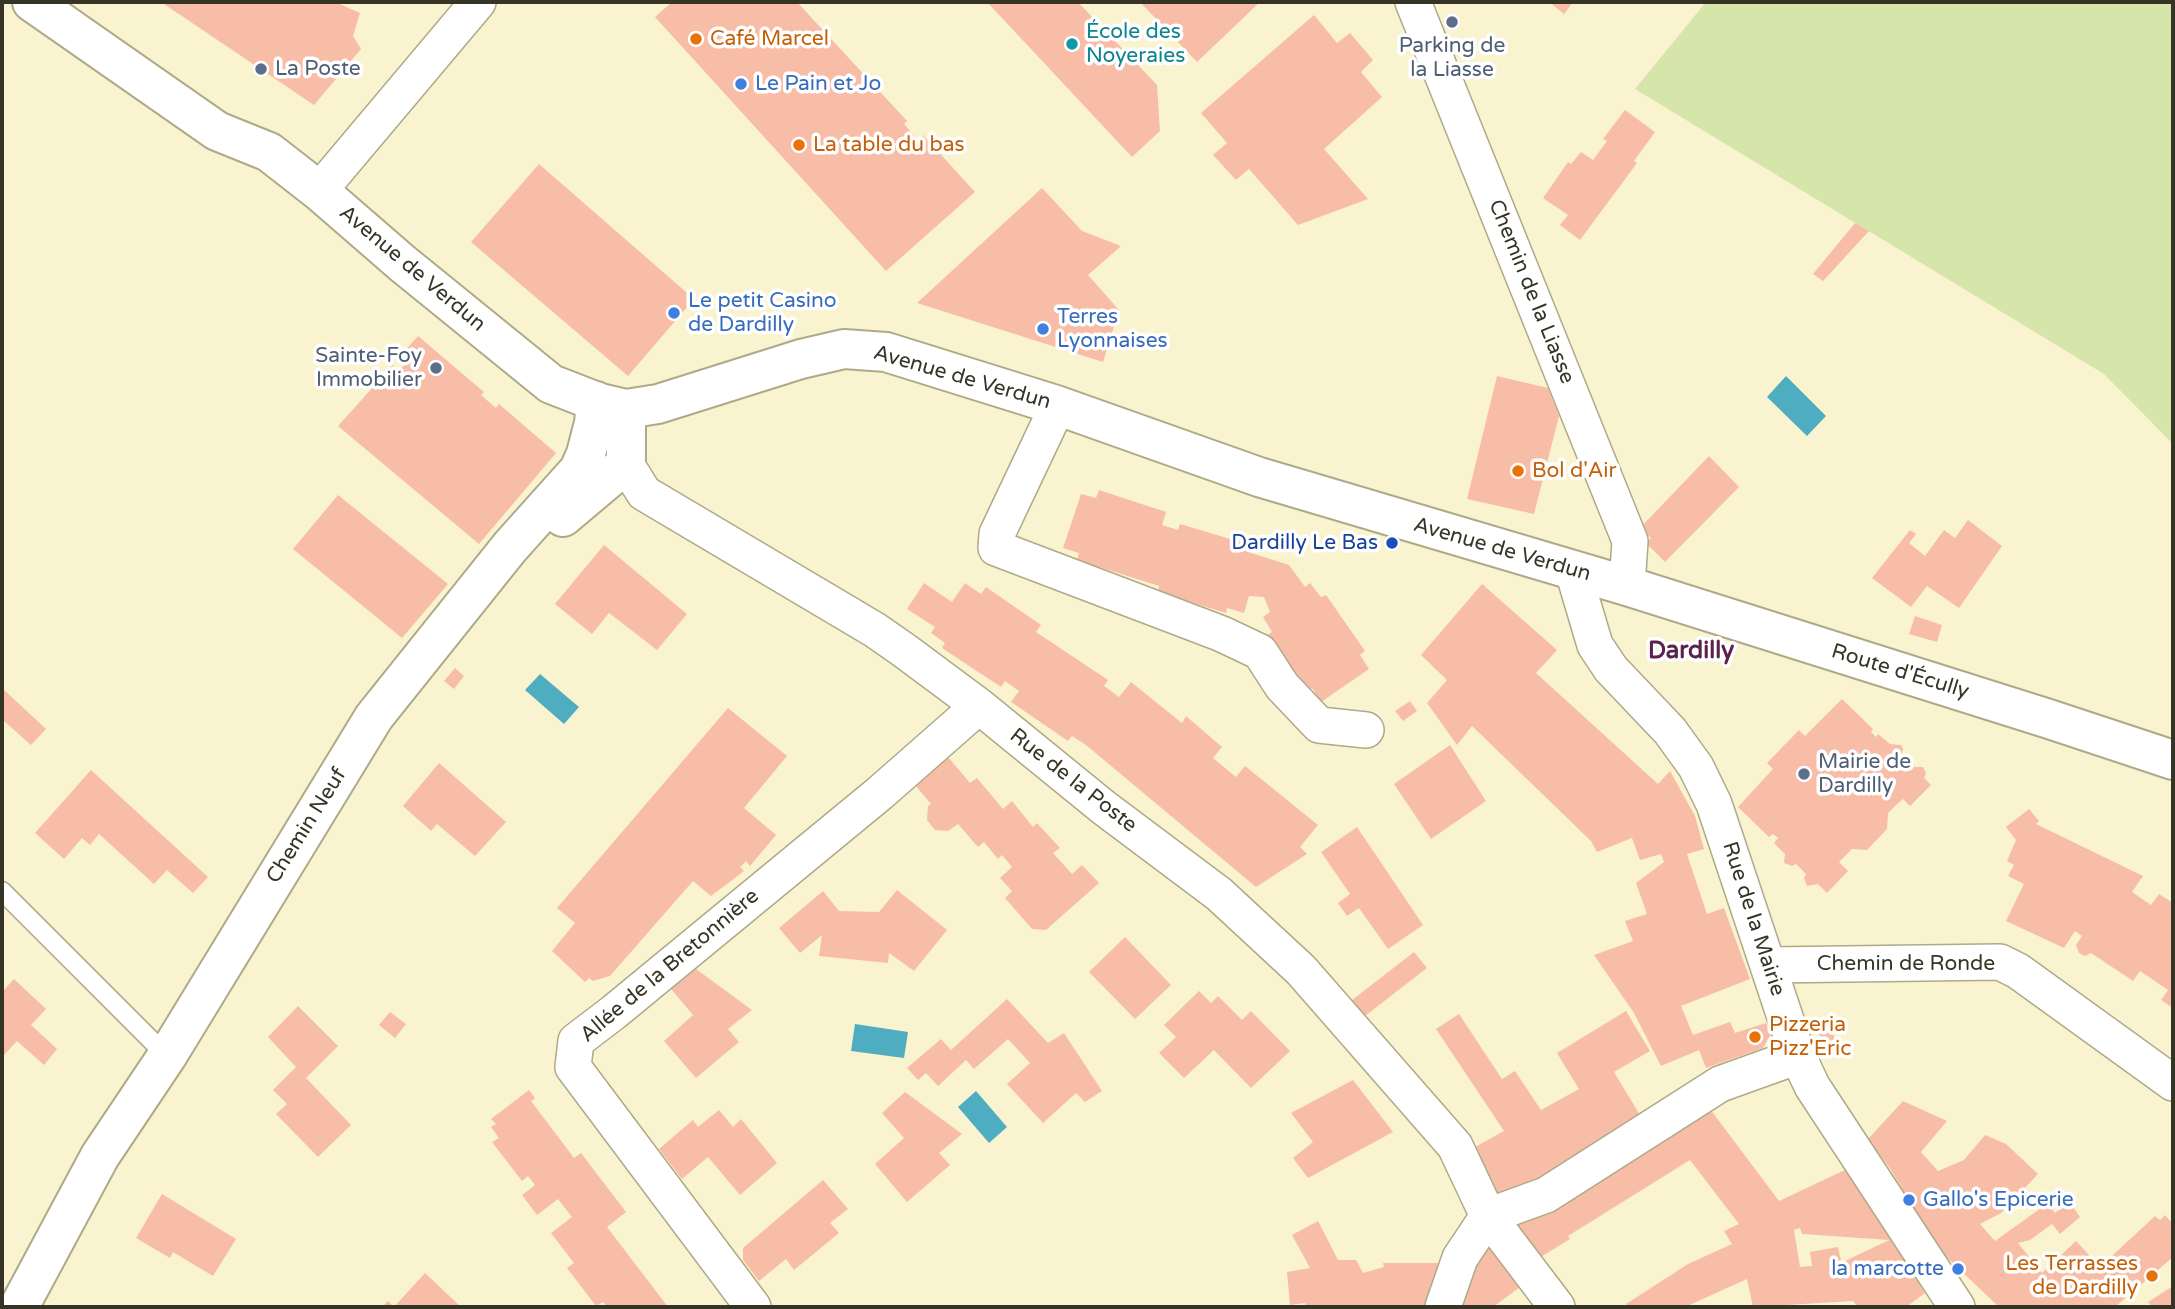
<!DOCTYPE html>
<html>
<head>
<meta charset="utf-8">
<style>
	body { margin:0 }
	#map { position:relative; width:2175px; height:1309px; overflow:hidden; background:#f9f3cf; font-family:"Varela Round",sans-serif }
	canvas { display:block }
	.frame { position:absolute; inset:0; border:4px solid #363426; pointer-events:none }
</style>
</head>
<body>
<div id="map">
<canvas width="2175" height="1309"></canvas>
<div class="frame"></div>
</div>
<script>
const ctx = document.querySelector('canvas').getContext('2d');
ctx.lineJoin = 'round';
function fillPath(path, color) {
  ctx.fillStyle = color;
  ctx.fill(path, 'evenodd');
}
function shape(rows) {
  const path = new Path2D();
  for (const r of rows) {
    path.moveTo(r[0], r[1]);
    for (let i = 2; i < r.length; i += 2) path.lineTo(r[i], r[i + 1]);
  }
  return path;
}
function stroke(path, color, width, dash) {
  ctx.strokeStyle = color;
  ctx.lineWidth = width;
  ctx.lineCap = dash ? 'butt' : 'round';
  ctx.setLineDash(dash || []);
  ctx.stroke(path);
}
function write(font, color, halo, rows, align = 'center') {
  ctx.font = font + ' "Varela Round",sans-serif';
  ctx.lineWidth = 7;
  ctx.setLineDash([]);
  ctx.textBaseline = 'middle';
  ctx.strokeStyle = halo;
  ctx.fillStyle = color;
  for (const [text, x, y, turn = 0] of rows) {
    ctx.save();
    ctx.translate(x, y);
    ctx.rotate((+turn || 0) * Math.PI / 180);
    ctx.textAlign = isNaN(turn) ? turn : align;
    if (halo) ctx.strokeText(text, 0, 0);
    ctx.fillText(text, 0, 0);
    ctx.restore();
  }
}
const green = shape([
	[1706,2,2173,2,2173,444,2104,374,1635,89]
]);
const water = shape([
	[1786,376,1826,416,1807,436,1767,397],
	[540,674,579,707,564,724,525,690],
	[855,1024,908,1032,904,1058,851,1051],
	[976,1091,1007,1127,989,1143,958,1107]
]);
const building = shape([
	[161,2,335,2,360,13,353,36,361,49,314,105],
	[672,2,787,2,789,4,797,2,907,121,904,124,918,140,923,135,975,192,886,271,655,17],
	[987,2,1078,2,1157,85,1160,131,1132,157],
	[1140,2,1260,2,1197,62],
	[1549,2,1573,2,1564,14],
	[1314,15,1337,43,1350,33,1373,60,1361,72,1382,97,1324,149,1368,199,1298,225,1249,169,1236,180,1213,155,1227,143,1201,113],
	[1625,110,1655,132,1634,161,1637,163,1580,240,1560,225,1568,215,1543,198,1568,162,1571,164,1581,152,1593,160,1607,141,1603,139],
	[539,164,694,299,628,376,471,242],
	[1042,188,1082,231,1121,246,1088,275,1119,310,1103,362,917,303],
	[1855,223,1869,231,1823,281,1813,274],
	[418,336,484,392,481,395,496,408,499,404,556,453,479,544,338,426,393,365,399,371,407,362,400,356],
	[1497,376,1548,388,1559,416,1534,514,1467,499],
	[1709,456,1739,487,1665,562,1646,543,1651,538,1640,528],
	[1099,490,1166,512,1162,525,1178,530,1180,524,1247,544,1245,551,1289,565,1305,587,1310,583,1321,597,1326,595,1365,651,1360,655,1369,669,1321,702,1312,688,1305,692,1266,636,1272,632,1263,617,1270,612,1264,597,1249,596,1244,613,1227,608,1226,613,1158,592,1159,586,1077,560,1079,553,1063,548,1081,494,1096,498],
	[338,495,448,584,402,638,293,549],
	[1968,520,2002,546,1959,608,1927,586,1911,607,1872,578,1910,530,1916,534,1909,543,1925,556,1944,530,1955,538],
	[604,545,687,614,657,650,609,613,592,634,555,604],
	[924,583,952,602,965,583,981,594,986,587,1041,625,1036,632,1108,680,1104,686,1119,697,1131,682,1182,723,1186,716,1222,747,1213,758,1236,777,1245,766,1318,825,1300,847,1307,854,1256,887,1086,745,1072,736,1068,741,1011,702,1019,691,1005,681,1001,687,942,648,945,643,931,633,935,627,907,609],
	[1482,584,1557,650,1536,673,1658,784,1670,771,1695,816,1704,849,1687,854,1707,914,1724,908,1750,979,1681,1006,1693,1035,1730,1022,1735,1033,1766,1023,1771,1034,1763,1048,1706,1068,1699,1050,1661,1066,1634,1013,1594,955,1633,941,1625,921,1647,914,1636,883,1664,862,1661,854,1640,860,1632,838,1597,852,1591,841,1472,726,1457,745,1427,703,1447,680,1421,655],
	[1915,616,1942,625,1937,642,1909,634],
	[455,668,464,676,454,689,444,681],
	[2,688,46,729,31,745,4,721,2,724],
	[1842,699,1873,729,1871,732,1876,737,1878,734,1890,744,1901,745,1903,749,1901,755,1914,767,1923,767,1926,773,1924,778,1931,785,1910,806,1903,799,1895,806,1888,813,1887,829,1867,850,1852,849,1839,862,1848,871,1827,893,1818,884,1807,886,1804,878,1806,874,1796,864,1792,866,1784,863,1785,854,1774,843,1778,838,1773,834,1769,837,1738,807,1773,769,1767,763,1799,730,1805,736],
	[1410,701,1417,711,1403,721,1395,711],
	[728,708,787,756,744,808,776,835,750,866,746,861,740,867,744,871,711,896,693,881,610,976,593,981,589,978,585,982,552,951,575,923,557,908],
	[1450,745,1486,801,1431,839,1394,784],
	[948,757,970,783,977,778,1003,809,1012,801,1033,827,1037,823,1060,848,1053,853,1072,874,1082,865,1099,883,1046,930,1032,929,1005,898,1012,891,1000,878,1012,867,1002,855,998,859,984,842,978,847,958,824,948,831,935,830,927,820,928,806,931,804,915,785],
	[439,763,506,822,475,856,437,824,431,831,403,806],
	[91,770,208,877,193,893,167,870,154,884,99,834,90,845,82,838,64,859,35,833],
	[2029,809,2039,821,2036,824,2143,876,2132,892,2151,905,2159,894,2173,903,2173,1008,2161,1000,2168,990,2140,971,2133,981,2091,953,2085,956,2079,953,2076,945,2082,936,2075,931,2064,948,2006,921,2024,884,2008,876,2014,865,2007,861,2016,840,2006,827],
	[1357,827,1423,925,1388,949,1359,908,1347,916,1338,903,1350,894,1321,852],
	[897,890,947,930,914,971,889,953,888,963,819,956,822,935,800,953,779,928,823,891,839,911,879,912],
	[1125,937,1171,985,1135,1019,1089,972],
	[1414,952,1427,968,1361,1019,1347,1004],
	[696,969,752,1010,728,1029,739,1042,696,1078,664,1041,693,1015,671,989],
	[14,979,46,1009,31,1025,57,1049,44,1065,17,1041,4,1055,2,1053,2,992],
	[1199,991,1211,1003,1218,996,1242,1020,1251,1011,1290,1051,1251,1088,1214,1050,1184,1078,1159,1053,1176,1037,1164,1025],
	[1007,999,1048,1043,1064,1033,1102,1091,1085,1102,1076,1093,1043,1123,1007,1084,1030,1063,1008,1039,974,1069,966,1060,938,1086,926,1073,918,1080,907,1068,941,1039,951,1050],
	[298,1006,338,1046,306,1078,351,1125,318,1157,276,1114,287,1104,273,1090,296,1067,268,1037],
	[1626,1011,1650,1051,1614,1072,1643,1120,1549,1178,1498,1193,1466,1152,1504,1131,1436,1029,1459,1014,1502,1079,1515,1071,1541,1110,1579,1089,1557,1053],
	[390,1012,406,1024,395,1038,379,1025],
	[1831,1029,1835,1039,1823,1044,1819,1033],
	[1353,1080,1393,1132,1308,1178,1293,1158,1313,1142,1291,1113],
	[529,1090,535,1098,531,1101,574,1158,581,1153,626,1212,607,1227,668,1307,607,1307,603,1302,596,1306,567,1268,574,1263,551,1233,572,1217,558,1199,537,1215,522,1195,535,1185,528,1176,522,1181,492,1142,499,1138,491,1127,496,1124,491,1119],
	[905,1092,962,1134,939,1153,950,1165,907,1202,875,1164,904,1138,882,1113],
	[1903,1101,1947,1121,1921,1152,1938,1171,1964,1160,1985,1135,2006,1144,2038,1174,2001,1213,1980,1224,1995,1241,2048,1203,2055,1213,2069,1201,2080,1217,2060,1234,2052,1224,2030,1240,2018,1243,2042,1273,2076,1241,2100,1267,2155,1216,2160,1220,2165,1215,2173,1224,2173,1257,2115,1307,1999,1307,1937,1248,1891,1170,1868,1139],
	[1707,1105,1779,1201,1847,1169,1925,1293,1906,1307,1858,1307,1853,1301,1753,1307,1747,1279,1685,1307,1629,1307,1626,1304,1688,1264,1732,1244,1724,1231,1739,1224,1690,1160,1568,1236,1570,1239,1531,1263,1502,1228],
	[1800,1228,1802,1234,1889,1240,1845,1261,1841,1261,1838,1247,1810,1252,1812,1266,1800,1267,1794,1230],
	[719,1110,733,1127,741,1119,777,1163,740,1195,708,1157,682,1179,659,1149,693,1120,698,1127],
	[823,1180,848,1209,830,1223,839,1233,794,1270,786,1259,759,1281,743,1260,743,1248],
	[162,1194,236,1239,213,1276,173,1252,170,1258,136,1238],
	[1318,1221,1338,1260,1356,1260,1363,1273,1384,1267,1383,1263,1440,1263,1425,1307,1306,1307,1305,1303,1290,1305,1287,1272,1310,1268,1292,1235],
	[1491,1238,1527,1282,1493,1307,1450,1307],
	[425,1273,461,1307,382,1307,388,1301,394,1307],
	[2173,1286,2173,1307,2152,1307,2148,1302]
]);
const lane = shape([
	[2,891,167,1056]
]);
const street = shape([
	[1413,2,1630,541,1627,586],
	[319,191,478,2],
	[1051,420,997,534,996,548,1222,634,1260,652,1282,686,1319,725,1366,730],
	[626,464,644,493,875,630,905,651,979,706,1103,807,1219,894,1301,970,1455,1146,1488,1216,1557,1307],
	[1573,571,1595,645,1611,669,1670,731,1696,767,1714,804,1798,1056,1812,1086,1957,1307],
	[1769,965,2000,962,2018,971,2173,1083],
	[753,1307,573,1067,576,1041,614,1012,880,793,979,706],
	[1443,1307,1460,1258,1488,1216,1546,1195,1720,1084,1798,1056]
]);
const secondary = shape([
	[32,2,217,131,269,152,319,191,402,263,551,384,600,403,626,409,658,404,801,359,844,349,886,352,1056,405,1259,477,1627,586,2049,719,2173,760],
	[563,517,626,464,626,409],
	[19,1307,100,1156,167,1056,374,717,510,547,579,470,586,454,594,423,596,401]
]);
const markers = [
	[1452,22,7,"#5c6f8a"],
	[696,39,7,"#e8710a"],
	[1072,44,7,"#0f9aa8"],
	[261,69,7,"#5c6f8a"],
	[741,84,7,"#3f7fe0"],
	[799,145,7,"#e8710a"],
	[674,313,7,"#3f7fe0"],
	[1043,329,7,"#3f7fe0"],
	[436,368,7,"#5c6f8a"],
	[1518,471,7,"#e8710a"],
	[1392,543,7,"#1a4fb4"],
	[1804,774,7,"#5c6f8a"],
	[1755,1037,7,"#e8710a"],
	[1909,1200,7,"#3f7fe0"],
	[1958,1269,7,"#3f7fe0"],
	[2152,1276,7,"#e8710a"]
];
const cultureNames = [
	["École des",1086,32],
	["Noyeraies",1086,56]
];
const foodNames = [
	["Café Marcel",710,39],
	["La table du bas",813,145],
	["Bol d'Air",1532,471],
	["Pizzeria",1769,1025],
	["Pizz'Eric",1769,1049],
	["Les Terrasses",2138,1264,"right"],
	["de Dardilly",2138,1288,"right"]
];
const serviceNames = [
	["Parking de",1452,46,"center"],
	["la Liasse",1452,70,"center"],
	["La Poste",275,69],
	["Sainte-Foy",422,356,"right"],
	["Immobilier",422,380,"right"],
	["Mairie de",1818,762],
	["Dardilly",1818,786]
];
const shopNames = [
	["Le Pain et Jo",755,84],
	["Le petit Casino",688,301],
	["de Dardilly",688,325],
	["Terres",1057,317],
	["Lyonnaises",1057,341],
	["Gallo's Epicerie",1923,1200],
	["la marcotte",1944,1269,"right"]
];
const streetNames = [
	["Avenue de Verdun",412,269,40],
	["Chemin de la Liasse",1531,292,68],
	["Avenue de Verdun",962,378,16],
	["Avenue de Verdun",1502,550,16],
	["Route d'Écully",1900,672,17],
	["Rue de la Poste",1073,781,38],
	["Chemin Neuf",307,826,-58],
	["Rue de la Mairie",1753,919,72],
	["Chemin de Ronde",1906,964],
	["Allée de la Bretonnière",670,966,-40]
];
const transitNames = [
	["Dardilly Le Bas",1378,543]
];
const quarterNames = [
	["Dardilly",1691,652]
];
fillPath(green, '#d6e5a9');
fillPath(water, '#4fadc2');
fillPath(building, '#f8bda7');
stroke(lane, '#afa988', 21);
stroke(street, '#afa988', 38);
stroke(secondary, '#afa988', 42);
stroke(lane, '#fff', 18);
stroke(street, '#fff', 35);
stroke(secondary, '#fff', 38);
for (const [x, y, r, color] of markers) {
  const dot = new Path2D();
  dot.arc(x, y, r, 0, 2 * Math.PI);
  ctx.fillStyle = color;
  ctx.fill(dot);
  stroke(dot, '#fff', 2.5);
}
write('21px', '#0d838f', '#fff', cultureNames, 'left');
write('21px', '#c56008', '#fff', foodNames, 'left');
write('21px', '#4e5e75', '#fff', serviceNames, 'left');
write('21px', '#366cbe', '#fff', shopNames, 'left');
write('21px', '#363426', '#fff', streetNames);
write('21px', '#164399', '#fff', transitNames, 'right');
write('bold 24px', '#5a224d', '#fff', quarterNames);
</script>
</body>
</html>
